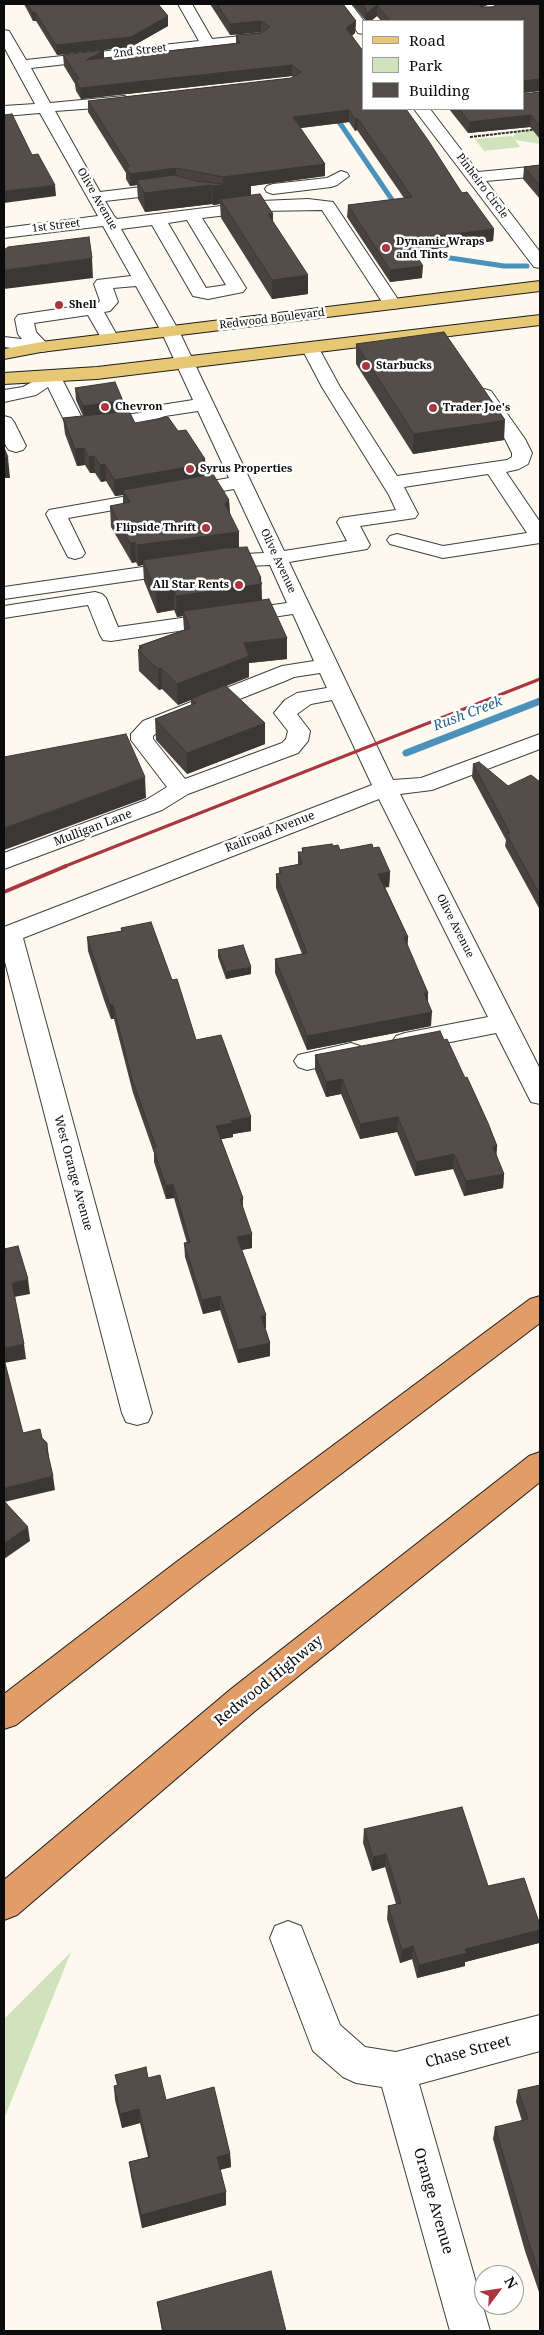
<!DOCTYPE html>
<html>
<head>
<meta charset="utf-8">
<style>
	body { margin:0 }
	#map { position:relative; width:544px; height:2335px; overflow:hidden; background:#fdf9ee; font-family:"Noto Serif",serif }
	canvas { display:block }
	.frame { position:absolute; inset:0; border:5px solid #0c0c0c; pointer-events:none }
	.legend { position:absolute; left:362px; top:20px; width:162px; height:90px; box-sizing:border-box; background:#fff; border:1px solid #9e9e9e; margin:0; padding:6px 9px; list-style:none; font-size:15px; color:#0c0c0c }
	.legend li { display:flex; align-items:center; gap:10px; height:25px }
	.legend b { width:25px; border:1px solid #9e9e9e }
	.north { position:absolute; left:474px; top:2265px; width:50px; height:50px; box-sizing:border-box; background:#fff; border:1px solid #9e9e9e; border-radius:50%; rotate:59deg; font-size:14px; font-weight:700; line-height:20px; text-align:center; color:#0c0c0c }
	.north::after { content:''; display:block; margin:auto; width:18px; height:22px; background:#aa3740; clip-path:polygon(50% 0,100% 100%,50% 72%,0 100%) }
</style>
</head>
<body>
<div id="map">
<canvas width="544" height="2335"></canvas>
<div class="frame"></div>
<ul class="legend">
<li><b style="height:6px;background:#e6c774"></b>Road</li>
<li><b style="height:14px;background:#d1e3bc"></b>Park</li>
<li><b style="height:14px;background:#544e4a"></b>Building</li>
</ul>
<div class="north">N</div>
</div>
<script>
const ctx = document.querySelector('canvas').getContext('2d');
ctx.lineJoin = 'round';
function fillPath(path, color) {
  ctx.fillStyle = color;
  ctx.fill(path, 'evenodd');
}
function shape(rows) {
  const path = new Path2D();
  for (const r of rows) {
    path.moveTo(r[0], r[1]);
    for (let i = 2; i < r.length; i += 2) path.lineTo(r[i], r[i + 1]);
  }
  return path;
}
function stroke(path, color, width, dash) {
  ctx.strokeStyle = color;
  ctx.lineWidth = width;
  ctx.lineCap = dash ? 'butt' : 'round';
  ctx.setLineDash(dash || []);
  ctx.stroke(path);
}
function write(font, color, halo, rows, align = 'center') {
  ctx.font = font + ' "Noto Serif",serif';
  ctx.lineWidth = 5;
  ctx.setLineDash([]);
  ctx.textBaseline = 'middle';
  ctx.strokeStyle = halo;
  ctx.fillStyle = color;
  for (const [text, x, y, turn = 0] of rows) {
    ctx.save();
    ctx.translate(x, y);
    ctx.rotate((+turn || 0) * Math.PI / 180);
    ctx.textAlign = isNaN(turn) ? turn : align;
    if (halo) ctx.strokeText(text, 0, 0);
    ctx.fillText(text, 0, 0);
    ctx.restore();
  }
}
const green = shape([
	[540,130,540,144,515,140,520,147,484,151,475,139,511,136,513,137,515,133],
	[71,1952,4,2119,4,2019]
]);
const streamFar1 = shape([
	[333,113,399,210],
	[420,241,430,255,504,266,527,266]
]);
const stream = shape([
	[406,753,540,701]
]);
const path = shape([
	[470,137,540,129]
]);
const minor = shape([
	[178,4,192,4,212,39,261,34,268,38,261,42,31,68,50,103,124,96,129,98,132,101,129,104,124,106,55,111,100,192,174,183,180,185,182,188,180,191,174,193,105,201,114,216,117,219,261,201,308,199,333,202,401,304,398,308,392,309,386,308,322,210,261,211,202,218,246,288,243,292,208,299,193,296,152,225,121,229,179,331,284,551,347,541,337,522,340,518,396,510,389,495,322,387,301,347,304,343,316,343,340,387,397,476,507,460,512,457,512,453,505,439,475,395,477,391,484,389,491,391,525,439,532,453,528,464,519,469,506,472,540,522,540,543,443,558,390,544,387,540,390,536,397,534,443,546,527,533,488,474,404,487,418,514,415,518,360,526,370,545,367,549,289,562,393,780,421,778,540,734,540,749,432,790,400,794,540,1069,540,1104,531,1102,496,1033,405,1051,396,1048,392,1042,396,1036,405,1033,488,1017,379,799,23,938,152,1413,148,1422,137,1425,126,1422,122,1413,4,958,4,927,372,785,332,700,311,704,297,714,310,731,308,741,298,753,188,794,162,810,4,869,4,853,146,800,167,787,131,740,131,734,143,721,282,666,314,661,293,614,111,641,103,640,100,635,88,605,4,618,4,606,95,592,102,594,106,598,118,627,287,603,270,565,226,567,4,599,4,587,226,555,264,553,234,489,68,518,85,553,82,557,75,559,68,557,46,514,49,510,229,478,198,411,165,416,143,424,77,432,70,430,67,426,48,387,36,395,4,402,4,390,23,387,52,371,59,373,61,377,83,420,140,413,161,405,193,400,161,331,136,286,113,288,118,302,110,311,104,312,119,339,116,343,104,343,88,315,34,323,36,332,50,347,47,351,41,352,4,347,4,337,22,339,18,334,15,319,18,315,98,303,100,301,94,284,97,280,131,276,103,226,4,238,4,228,98,216,40,113,4,116,4,106,35,104,4,47,4,30,9,31,26,60,199,41,178,4],
	[187,220,226,285,206,288,168,223,187,220],
	[320,673,327,688,297,693,285,700,274,713,288,731,286,739,282,743,185,779,153,739,153,736,159,731,285,681,294,677,320,673],
	[337,4,351,4,364,21,363,34,358,33,337,4],
	[414,109,430,109,478,172,540,166,540,176,486,181,540,252,540,268,534,267,414,109],
	[341,171,347,173,349,176,337,185,331,187,273,194,267,192,265,189,267,186,273,184,327,178,341,171],
	[4,416,11,418,14,422,26,446,23,450,16,452,9,450,6,446,4,441,4,416],
	[351,1043,360,1046,364,1052,360,1058,307,1070,298,1067,294,1061,298,1055,351,1043],
	[288,1921,301,1926,340,2025,365,2047,396,2052,540,2015,540,2051,419,2084,490,2331,450,2331,382,2087,356,2083,343,2077,313,2051,270,1938,275,1926,288,1921]
]);
const major = shape([
	[540,281,540,291,41,352,4,359,4,349,41,342,540,281],
	[540,315,540,325,97,379,4,384,4,373,97,367,540,315]
]);
const highway = shape([
	[540,1296,540,1323,201,1580,16,1725,4,1729,4,1694,179,1560,530,1299,540,1296],
	[540,1452,540,1482,255,1711,17,1915,4,1920,4,1880,231,1689,529,1456,540,1452]
]);
const railFar1 = shape([
	[63,867,540,679]
]);
const rail = shape([
	[4,892,66,866]
]);
const wall = shape([
	[24,4,158,4,168,16,168,26,131,47,57,55,36,21,33,21],
	[210,4,343,4,356,21,355,33,352,36,462,193,494,229,493,241,413,252,422,278,390,282,347,217,348,205,404,198,357,130,355,131,349,122,300,128,325,164,325,176,251,186,251,195,273,222,308,294,272,299,221,218,220,204,213,205,212,204,145,212,138,199,137,185,130,186,126,179,126,173,88,112,88,101,291,78,293,77,292,76,81,99,76,91,75,84,64,66,63,55,104,58,236,43,236,35,261,32,230,35],
	[352,4,490,4,483,7,540,4,540,91,523,93,523,21,381,21,377,16,371,21,366,21,365,20],
	[540,92,540,139,530,127,468,133,449,109,523,109],
	[540,165,540,199,523,179,524,167],
	[356,344,504,440,413,454,356,364],
	[75,388,123,401,124,412,135,423,178,431,205,459,206,475,229,500,230,513,239,548,261,578,262,600,287,638,287,659,249,663,249,677,226,686,265,744,187,774,156,740,155,719,191,705,191,700,178,705,162,689,159,690,139,671,138,650,139,649,139,646,184,630,183,616,177,617,174,610,157,613,144,581,143,565,138,566,136,562,132,563,111,527,110,506,123,504,123,495,115,496,106,481,101,482,95,473,90,473,85,465,77,466,65,434,63,418,83,416,76,400],
	[473,764,508,786,540,782,540,910,505,846,506,840,472,777],
	[333,846,340,850,373,848,390,872,389,887,385,887,408,937,407,946,428,993,428,1003,431,1026,307,1050,275,973,275,959,302,954,276,888,276,874,279,874,279,868,298,864,298,852,302,852,302,848],
	[121,928,172,980,196,1040,251,1131,233,1134,233,1137,221,1139,243,1198,243,1207,252,1248,241,1250,265,1328,270,1343,270,1356,238,1363,220,1310,203,1314,185,1257,184,1243,187,1243,174,1198,166,1199,154,1162,154,1153,133,1093,114,1019,111,1019,104,1000,88,951,87,937,121,931],
	[218,950,251,974,226,979,218,957],
	[444,1040,497,1146,496,1155,504,1174,503,1188,464,1196,453,1169,415,1176,397,1132,360,1139,341,1094,326,1097,315,1070,315,1055],
	[364,1829,488,1886,540,1925,540,1937,539,1943,465,1962,465,1966,417,1978,412,1959,400,1963,387,1919,388,1906,396,1904,385,1867,372,1871,363,1843],
	[115,2075,148,2078,166,2100,230,2154,231,2167,220,2170,226,2205,142,2228,131,2176,129,2162,148,2157,140,2123,122,2128,115,2100,114,2086,117,2085],
	[540,2085,540,2295,525,2251,493,2139,495,2127,522,2121,516,2102,518,2090],
	[157,2302,286,2331,162,2331]
]);
const shadedWall = shape([
	[477,4,490,4,479,8],
	[377,5,377,16,371,21,366,21,366,14],
	[32,12,35,12,36,21,33,21],
	[168,16,168,26,131,47,57,55,56,45],
	[261,21,261,32,230,35,230,24],
	[356,21,355,33,346,40,346,28],
	[104,50,104,62,86,60],
	[292,65,292,76,81,99,80,88],
	[540,79,540,91,523,93,523,81],
	[349,110,349,122,293,129,293,117],
	[531,115,530,127,468,133,469,122],
	[355,119,358,119,357,130,355,131],
	[325,164,325,176,251,186,251,200,220,199,220,204,213,205,212,186,223,185,223,177],
	[176,168,177,180,137,180,137,185,130,186,130,174],
	[55,185,56,196,4,203,4,191],
	[211,185,212,204,145,212,144,193],
	[268,214,273,214,273,233],
	[494,229,493,241,405,253,406,240],
	[92,258,93,278,4,289,4,270],
	[423,266,422,278,390,282,390,270],
	[308,275,308,294,272,299,272,280],
	[123,401,124,413,84,418,83,406],
	[505,420,504,440,413,454,414,434],
	[84,448,85,465,77,466,75,449],
	[94,456,95,473,90,473,89,457],
	[8,457,10,478,4,478,4,458],
	[205,459,206,475,123,490,123,495,115,496,114,480],
	[105,464,106,481,101,482,100,465],
	[229,500,230,521,225,504],
	[239,532,239,552,143,560,143,565,138,566,137,545],
	[135,542,136,562,132,563,130,543],
	[261,578,262,605,183,611,183,616,177,617,176,596],
	[174,589,174,610,157,613,156,592],
	[287,638,287,659,249,663,249,677,178,705,177,684,244,643],
	[161,668,162,689,159,690,158,669],
	[265,723,265,744,187,774,187,753],
	[145,777,146,798,4,850,4,828],
	[390,872,389,887,378,889,378,874],
	[404,937,408,937,407,951],
	[251,967,251,974,226,979,226,972],
	[424,993,428,993,427,1007],
	[110,1005,113,1005,114,1019,111,1019],
	[432,1012,431,1026,307,1050,307,1036],
	[342,1079,341,1094,326,1097,326,1082],
	[251,1117,251,1131,233,1134,233,1137,217,1140,216,1126,231,1121],
	[398,1117,397,1132,360,1139,360,1124],
	[497,1146,496,1161,493,1147],
	[454,1154,453,1169,415,1176,416,1162],
	[504,1174,503,1188,464,1196,466,1181],
	[173,1184,174,1198,166,1199,166,1186],
	[252,1234,252,1248,237,1251,237,1237],
	[28,1279,30,1294,14,1297,12,1283],
	[220,1296,220,1310,203,1314,202,1300],
	[266,1315,266,1328,261,1329,261,1316],
	[270,1343,270,1356,238,1363,238,1350],
	[24,1344,26,1359,4,1363,4,1348],
	[47,1443,49,1457,48,1464,47,1450],
	[53,1476,55,1490,4,1502,4,1488],
	[28,1527,30,1541,4,1559,4,1543],
	[386,1854,385,1867,372,1871,373,1857],
	[540,1930,539,1943,465,1962,465,1966,417,1978,419,1965,465,1949],
	[413,1946,412,1959,400,1963,402,1950],
	[139,2109,140,2123,122,2128,120,2114],
	[230,2154,231,2167,218,2170,217,2157],
	[226,2192,226,2205,142,2228,141,2215]
]);
const building = shape([
	[28,4,158,4,168,16,131,37,56,45,35,12,32,12,28,4],
	[217,4,343,4,356,21,346,28,363,51,363,109,406,109,428,140,462,193,467,192,494,229,406,240,423,266,390,270,348,205,412,197,358,119,355,119,349,110,293,117,325,164,223,177,176,168,130,174,126,167,129,166,88,101,291,78,301,72,292,65,80,88,75,79,79,79,63,55,104,50,86,60,240,43,236,35,261,33,270,27,261,21,230,24,217,4],
	[362,4,478,4,481,7,492,7,498,4,540,4,540,79,523,81,523,21,390,21,377,5,366,14,366,9,362,4],
	[540,92,540,126,531,115,469,122,459,109,523,109,523,94,540,92],
	[12,114,32,155,38,154,55,185,4,191,4,115,12,114],
	[540,165,540,186,524,167,540,165],
	[175,175,196,181,222,184,251,182,212,186,211,185,144,193,137,180,175,175],
	[260,194,273,214,268,214,308,275,272,280,220,199,260,194],
	[89,237,92,258,4,270,4,250,8,247,89,237],
	[444,332,505,420,414,434,356,344,444,332],
	[115,382,123,401,83,406,75,388,115,382],
	[129,411,135,423,168,417,178,431,186,430,205,459,202,460,204,464,114,480,105,464,100,465,94,456,89,457,84,448,75,449,63,418,129,411],
	[4,448,8,457,4,458,4,448],
	[213,474,229,500,225,504,239,532,137,545,135,542,130,543,110,506,130,502,123,490,213,474],
	[247,547,261,578,259,579,262,584,176,596,174,589,156,592,143,560,226,548,247,547],
	[269,599,287,638,244,643,249,656,177,684,161,668,158,669,138,650,142,648,139,646,190,628,183,611,269,599],
	[225,685,265,723,187,753,155,719,196,703,191,699,225,685],
	[126,734,145,777,4,828,4,757,126,734],
	[479,762,508,786,531,775,540,782,540,895,506,833,510,833,473,764,479,762],
	[332,844,333,846,338,845,340,850,372,844,373,848,379,847,390,872,378,874,408,937,404,937,428,993,424,993,432,1012,307,1036,275,959,307,953,276,874,281,873,279,868,302,864,298,852,303,852,302,848,332,844],
	[151,922,172,980,177,979,196,1040,221,1035,251,1117,231,1121,233,1123,216,1126,243,1198,240,1199,252,1234,237,1237,266,1315,261,1316,270,1343,238,1350,220,1296,202,1300,184,1243,190,1242,173,1184,166,1186,153,1148,156,1147,132,1079,113,1005,110,1005,103,986,87,937,122,931,121,928,151,922],
	[243,945,251,967,226,972,218,950,243,945],
	[440,1031,444,1040,447,1039,465,1078,467,1077,488,1123,497,1146,493,1147,504,1174,466,1181,454,1154,416,1162,398,1117,360,1124,342,1079,326,1082,315,1055,440,1031],
	[18,1246,28,1279,12,1283,24,1344,4,1348,4,1249,18,1246],
	[4,1359,23,1433,40,1429,42,1438,47,1443,47,1450,53,1476,4,1488,4,1359],
	[4,1501,28,1527,4,1543,4,1501],
	[462,1807,488,1886,524,1878,540,1925,540,1930,465,1949,467,1953,419,1965,413,1946,402,1950,388,1906,401,1903,386,1854,373,1857,364,1829,462,1807],
	[146,2067,148,2078,160,2075,166,2100,214,2087,230,2154,217,2157,226,2192,141,2215,129,2162,150,2157,139,2109,120,2114,114,2086,118,2085,115,2075,146,2067],
	[540,2085,540,2276,528,2240,495,2127,528,2119,518,2090,540,2085],
	[271,2271,286,2331,163,2331,157,2302,271,2271]
]);
const markers = [
	[386,248,5,"#aa3740"],
	[59,305,5,"#aa3740"],
	[366,366,5,"#aa3740"],
	[105,407,5,"#aa3740"],
	[433,408,5,"#aa3740"],
	[190,469,5,"#aa3740"],
	[206,528,5,"#aa3740"],
	[239,585,5,"#aa3740"]
];
const farStreetnames = [
	["2nd Street",140,51,-7],
	["Pinheiro Circle",482,186,53],
	["Olive Avenue",97,199,60],
	["1st Street",56,226,-7],
	["Redwood Boulevard",272,319,-7],
	["Olive Avenue",278,561,65],
	["Olive Avenue",455,926,63]
];
const farPoinames = [
	["Dynamic Wraps",396,242],
	["and Tints",396,255],
	["Shell",69,305],
	["Starbucks",376,366],
	["Chevron",115,407],
	["Trader Joe's",443,408],
	["Syrus Properties",200,469],
	["Flipside Thrift",196,528,"right"],
	["All Star Rents",229,585,"right"]
];
const streetNames = [
	["Mulligan Lane",93,828,-21],
	["Railroad Avenue",270,832,-21],
	["West Orange Avenue",73,1173,75]
];
const waterNames = [
	["Rush Creek",468,714,-21]
];
const nearStreetnames = [
	["Redwood Highway",269,1681,-39],
	["Chase Street",468,2052,-15],
	["Orange Avenue",433,2201,74]
];
fillPath(green, '#d1e3bc');
stroke(streamFar1, '#4a91bb', 5);
stroke(stream, '#4a91bb', 7);
stroke(minor, '#3f3f3f', 2);
stroke(major, '#1d1d1d', 2);
stroke(highway, '#1d1d1d', 2);
stroke(path, '#2e2e2e', 2, [3, 1]);
fillPath(minor, '#fff');
fillPath(major, '#e6c774');
fillPath(highway, '#e19c68');
stroke(railFar1, '#aa3740', 3);
stroke(rail, '#aa3740', 4);
fillPath(wall, '#484340');
fillPath(shadedWall, '#3b3734');
fillPath(building, '#544e4a');
stroke(building, '#3b3734', 1);
for (const [x, y, r, color] of markers) {
  const dot = new Path2D();
  dot.arc(x, y, r, 0, 2 * Math.PI);
  ctx.fillStyle = color;
  ctx.fill(dot);
  stroke(dot, '#fff', 2);
}
write('11px', '#0c0c0c', '#fff', farStreetnames);
write('bold 11px', '#0c0c0c', '#fff', farPoinames, 'left');
write('12px', '#0c0c0c', '#fff', streetNames);
write('italic 14px', '#26638d', '#fff', waterNames);
write('15px', '#0c0c0c', '#fff', nearStreetnames);
</script>
</body>
</html>
